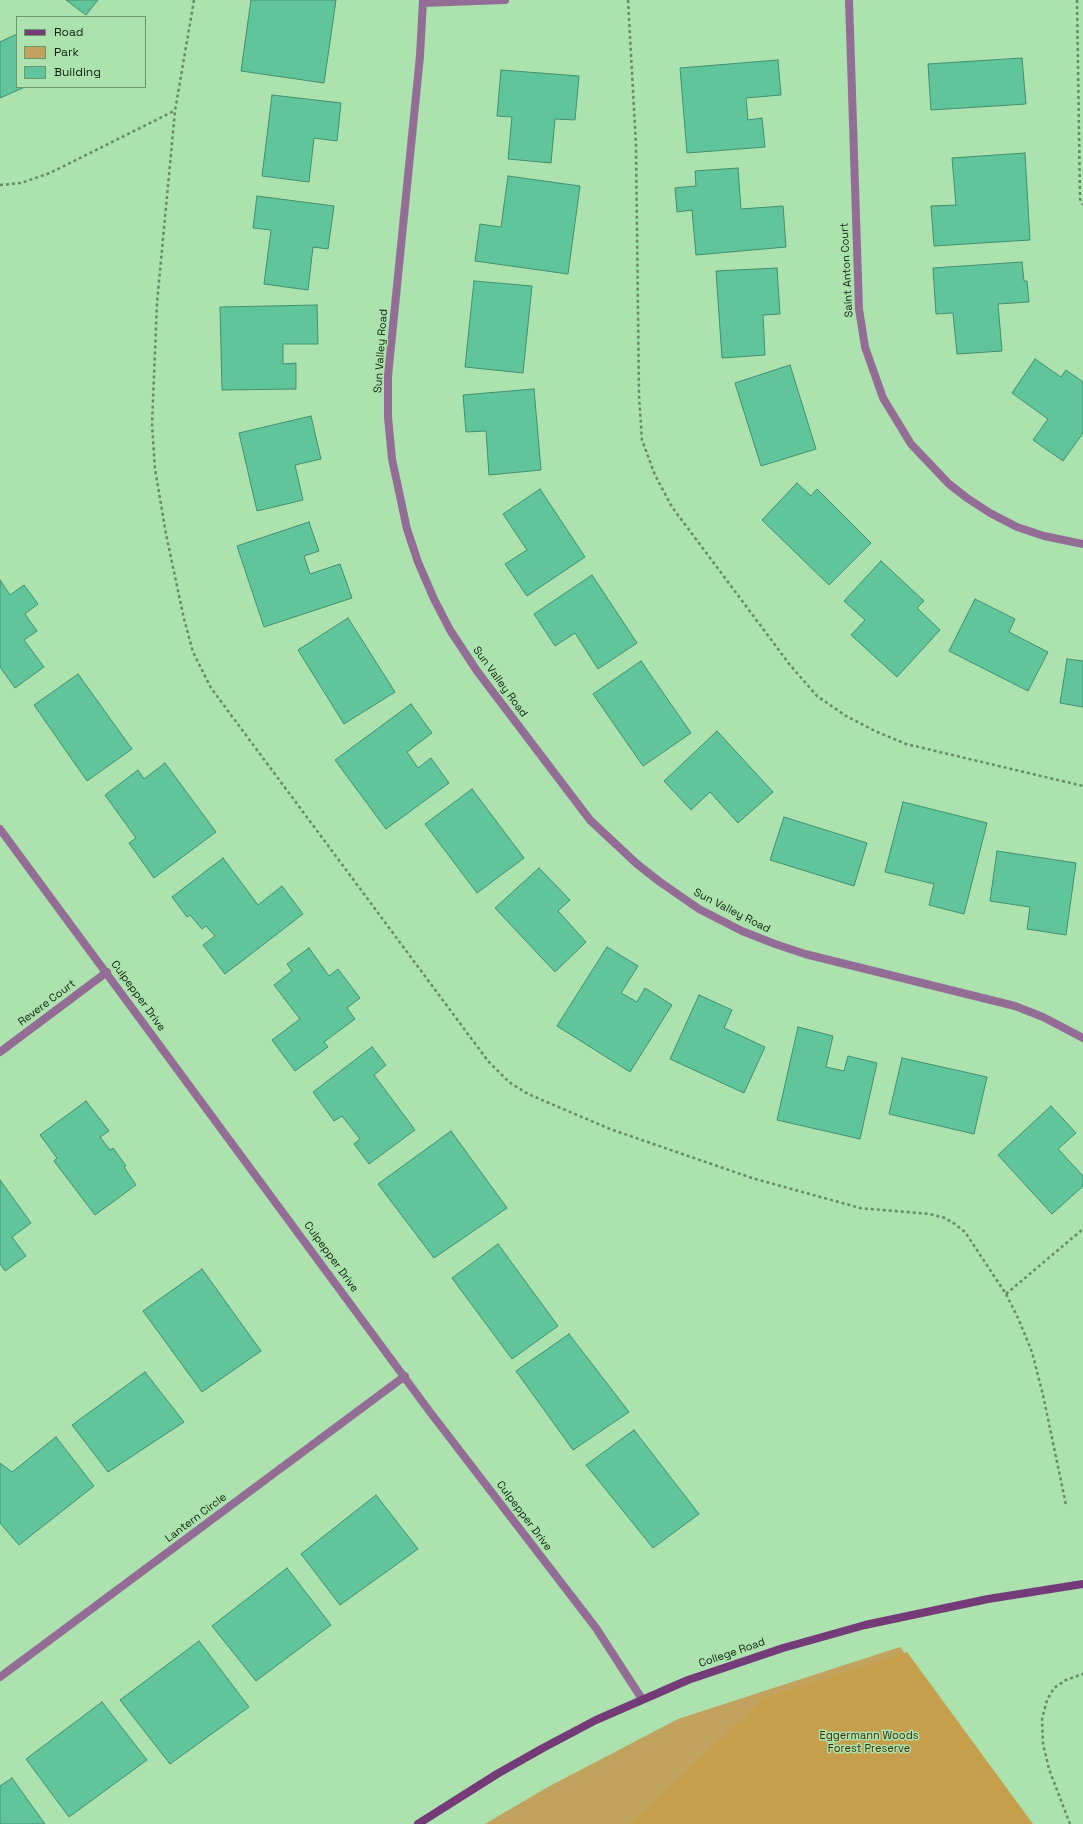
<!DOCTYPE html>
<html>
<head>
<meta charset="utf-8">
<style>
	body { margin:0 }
	#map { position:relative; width:1083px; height:1824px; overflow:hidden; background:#ace2ad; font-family:"Space Grotesk",sans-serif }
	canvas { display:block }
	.legend { position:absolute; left:16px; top:16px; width:130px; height:72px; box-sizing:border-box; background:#ace2ad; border:1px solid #6d966e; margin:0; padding:5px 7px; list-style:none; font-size:12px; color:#0e230f }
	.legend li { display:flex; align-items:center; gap:8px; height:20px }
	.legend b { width:20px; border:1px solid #6d966e }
</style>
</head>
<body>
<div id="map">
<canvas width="1083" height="1824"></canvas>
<ul class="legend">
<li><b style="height:5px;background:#743b78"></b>Road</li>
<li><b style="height:11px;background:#c2a25f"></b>Park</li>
<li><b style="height:11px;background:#61c59c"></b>Building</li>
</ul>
</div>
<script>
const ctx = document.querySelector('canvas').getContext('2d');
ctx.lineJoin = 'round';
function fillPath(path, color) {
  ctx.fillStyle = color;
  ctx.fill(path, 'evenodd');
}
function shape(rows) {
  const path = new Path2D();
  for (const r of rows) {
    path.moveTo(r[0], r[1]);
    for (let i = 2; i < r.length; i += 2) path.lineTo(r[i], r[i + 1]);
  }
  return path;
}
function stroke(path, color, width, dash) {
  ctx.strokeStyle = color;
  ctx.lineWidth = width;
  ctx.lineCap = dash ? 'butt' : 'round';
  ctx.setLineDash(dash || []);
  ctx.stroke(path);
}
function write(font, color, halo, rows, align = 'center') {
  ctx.font = font + ' "Space Grotesk",sans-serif';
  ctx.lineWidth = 3;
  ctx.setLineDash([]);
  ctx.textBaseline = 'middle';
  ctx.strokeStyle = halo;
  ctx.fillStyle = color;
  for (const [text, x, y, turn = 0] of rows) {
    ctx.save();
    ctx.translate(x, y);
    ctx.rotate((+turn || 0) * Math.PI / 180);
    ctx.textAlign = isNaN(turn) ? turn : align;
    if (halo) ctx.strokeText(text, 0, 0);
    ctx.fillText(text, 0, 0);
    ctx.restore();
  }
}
const green = shape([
	[900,1647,1031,1824,485,1824,546,1788,678,1719]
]);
const forest = shape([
	[907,1652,1033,1824,630,1824,764,1698]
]);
const building = shape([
	[66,0,98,0,86,15,66,0],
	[251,0,336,0,324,83,241,71,251,0],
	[17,34,17,87,25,87,0,98,0,42,17,34],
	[1022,58,1026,104,931,110,928,64,1022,58],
	[778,60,781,95,746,98,748,120,762,118,765,147,687,153,680,68,778,60],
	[501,70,579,76,575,120,555,119,551,163,508,159,512,117,497,116,501,70],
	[272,95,341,103,337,141,314,138,309,182,262,176,272,95],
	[1025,153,1030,240,934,246,931,206,956,205,952,158,1025,153],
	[738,168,741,209,783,206,786,247,696,255,692,210,677,212,675,188,696,186,695,171,738,168],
	[508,176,580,186,568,274,475,261,480,224,501,227,508,176],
	[257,196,334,206,328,249,313,247,308,290,264,284,271,230,253,228,257,196],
	[1022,262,1024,281,1027,281,1029,302,998,304,1002,351,957,354,953,313,936,314,933,268,1022,262],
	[777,268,780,314,763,315,765,355,722,358,716,271,777,268],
	[474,281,532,286,523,373,465,367,474,281],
	[317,305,318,344,283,344,283,364,296,363,296,389,222,390,220,307,317,305],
	[1035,359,1061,377,1066,370,1083,382,1083,433,1063,461,1033,440,1048,419,1012,393,1035,359],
	[790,365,816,449,761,466,735,383,790,365],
	[534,389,541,470,489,475,486,431,466,432,463,395,534,389],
	[311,416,321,459,295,465,303,500,257,511,239,433,311,416],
	[797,483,811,496,817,489,871,543,829,585,762,520,797,483],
	[540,489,585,557,527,596,505,564,527,550,503,514,540,489],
	[309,522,319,551,304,556,310,574,340,564,352,598,264,627,237,546,309,522],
	[881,561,924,601,917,608,940,630,897,677,851,635,865,620,844,601,881,561],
	[592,575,637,643,598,669,575,633,555,646,534,614,592,575],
	[0,580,10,595,24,585,38,604,25,614,37,631,24,640,44,667,15,688,0,667,0,580],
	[975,599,1015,619,1009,632,1048,652,1028,691,949,651,975,599],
	[348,618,395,692,344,724,298,650,348,618],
	[1067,659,1083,661,1083,707,1060,703,1067,659],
	[641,661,691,733,643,766,593,694,641,661],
	[78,674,132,749,87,781,34,705,78,674],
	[411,704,432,733,407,752,418,768,431,758,449,783,386,829,335,760,411,704],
	[717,731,773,792,738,823,710,792,691,810,664,781,717,731],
	[165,763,216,832,154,878,129,843,136,838,105,795,138,770,144,779,165,763],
	[472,789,524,858,477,893,425,824,472,789],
	[903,802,987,823,964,914,929,905,934,884,885,872,903,802],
	[784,817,867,843,854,886,770,860,784,817],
	[997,851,1076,863,1066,935,1027,929,1030,907,990,901,997,851],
	[223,858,258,905,282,886,303,914,225,974,203,945,215,936,206,926,202,929,190,915,187,917,172,897,223,858],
	[539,868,570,900,558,911,586,942,555,972,495,908,539,868],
	[607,947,638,966,621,993,637,1002,645,988,672,1005,630,1072,557,1026,607,947],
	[309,948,329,976,338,969,360,998,347,1008,355,1019,324,1042,328,1047,295,1071,272,1040,300,1019,274,985,292,971,287,964,309,948],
	[699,995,732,1010,724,1028,765,1047,744,1093,670,1059,699,995],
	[798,1027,833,1036,826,1067,844,1071,848,1056,877,1063,860,1139,777,1120,798,1027],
	[372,1047,386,1065,374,1075,415,1130,369,1164,354,1144,360,1139,342,1116,334,1121,313,1092,372,1047],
	[902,1058,987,1077,974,1134,889,1114,902,1058],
	[86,1101,109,1131,100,1137,110,1150,113,1148,126,1166,124,1167,136,1185,95,1215,54,1161,57,1158,40,1135,86,1101],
	[1051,1106,1076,1133,1058,1149,1083,1176,1083,1186,1052,1214,998,1155,1051,1106],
	[451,1131,507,1208,434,1258,378,1184,451,1131],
	[0,1180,31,1223,12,1237,26,1256,5,1271,0,1264,0,1180],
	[498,1244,558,1326,512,1359,452,1278,498,1244],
	[202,1269,261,1351,202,1392,143,1311,202,1269],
	[569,1334,629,1412,573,1450,516,1371,569,1334],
	[145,1372,184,1422,108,1472,72,1425,145,1372],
	[634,1430,699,1514,653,1548,586,1465,634,1430],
	[56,1437,94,1486,19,1545,0,1523,0,1463,12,1472,56,1437],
	[376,1495,418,1549,340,1605,301,1554,376,1495],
	[287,1568,331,1625,256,1681,212,1626,287,1568],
	[199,1641,249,1707,170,1764,120,1700,199,1641],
	[102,1702,147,1760,69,1817,26,1759,102,1702],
	[12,1778,45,1824,0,1824,0,1786,12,1778]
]);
const path = shape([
	[194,0,175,111,157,303,152,424,155,469,166,534,184,619,193,652,211,688,488,1061,509,1082,528,1094,610,1129,752,1178,860,1208,930,1214,945,1218,955,1224,965,1232,1006,1294,1018,1318,1032,1352,1043,1395,1066,1505],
	[628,0,636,145,639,396,642,440,655,475,672,507,790,665,817,696,846,716,875,731,906,744,1083,786],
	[1077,0,1080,199,1083,205],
	[0,185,21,183,50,173,174,111],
	[1006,1294,1083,1229],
	[1070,1824,1049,1769,1043,1744,1042,1719,1047,1700,1054,1688,1066,1680,1083,1674]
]);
const street = shape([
	[423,0,420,56,388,376,388,417,392,459,407,529,418,562,434,599,450,630,477,671,590,820,637,864,660,882,699,909,742,931,775,944,805,954,1015,1006,1043,1017,1083,1038],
	[849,0,859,309,865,347,883,398,911,444,949,484,967,498,990,513,1017,527,1044,536,1083,544],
	[423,3,505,0],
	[0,829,430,1412,596,1628,642,1699],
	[0,1052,107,972],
	[0,1677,405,1376]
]);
const secondary = shape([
	[418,1824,497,1774,543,1748,596,1720,688,1680,783,1648,865,1625,988,1599,1083,1584]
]);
const streetNames = [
	["Saint Anton Court",847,270,-93],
	["Sun Valley Road",381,351,-86],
	["Sun Valley Road",500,682,54],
	["Sun Valley Road",732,911,27],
	["Culpepper Drive",138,996,54],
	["Revere Court",47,1003,-37],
	["Culpepper Drive",331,1257,54],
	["Culpepper Drive",524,1516,53],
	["Lantern Circle",196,1518,-37],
	["College Road",732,1653,-19]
];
const parkNames = [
	["Eggermann Woods",869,1736],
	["Forest Preserve",869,1749]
];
fillPath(green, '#c2a25f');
fillPath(forest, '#c59f4b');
fillPath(building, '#61c59c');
stroke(building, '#408f6f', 1);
stroke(path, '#658c66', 2.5, [3, 3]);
stroke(street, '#946d96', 8);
stroke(secondary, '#743b78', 8);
write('11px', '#0e230f', '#ace2ad', streetNames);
write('11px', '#3e2e08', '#ace2ad', parkNames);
</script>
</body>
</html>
